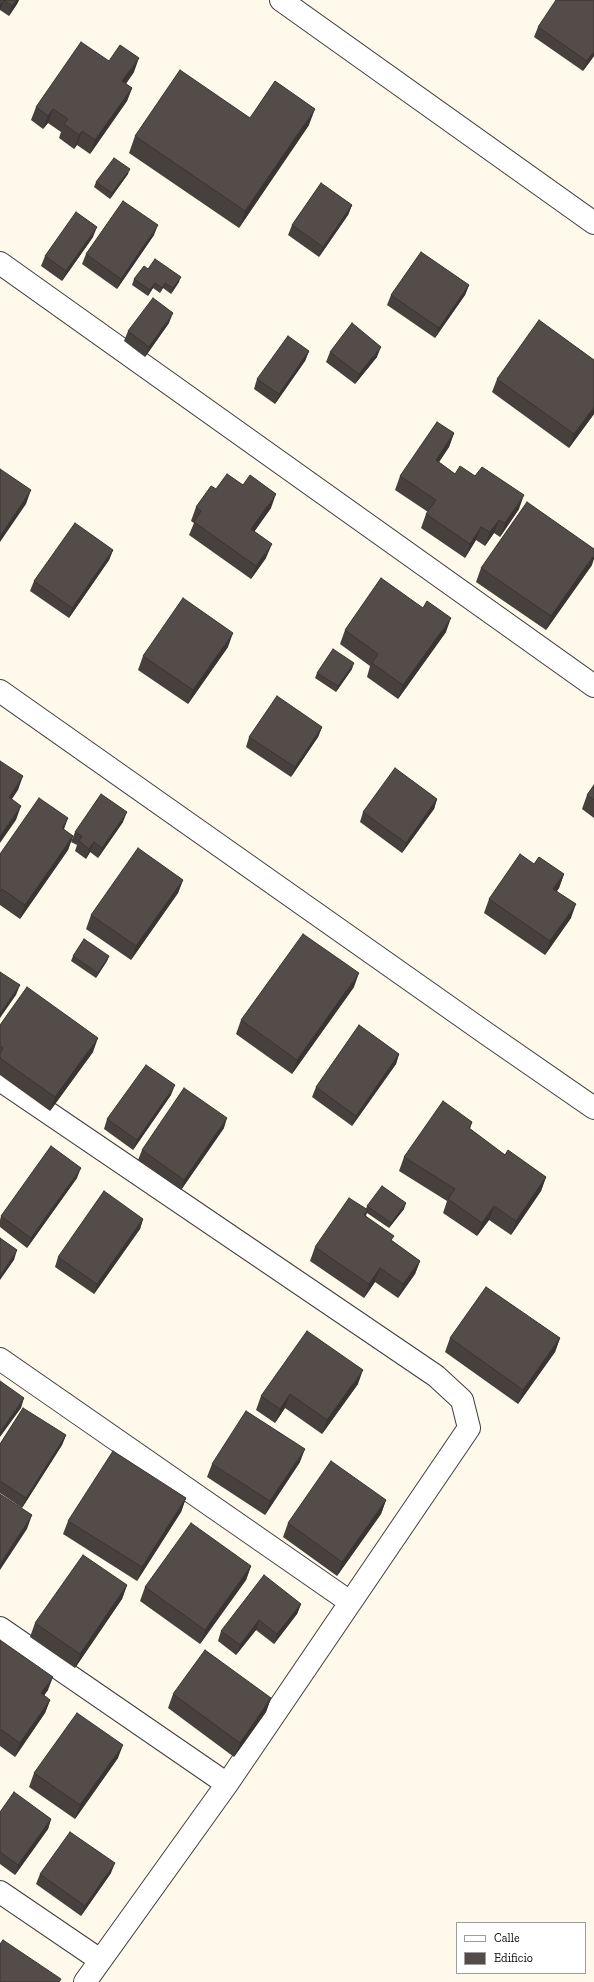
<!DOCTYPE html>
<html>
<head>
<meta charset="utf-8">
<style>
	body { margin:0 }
	#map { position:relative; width:594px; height:1982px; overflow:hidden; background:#fef9ea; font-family:"Zilla Slab",serif }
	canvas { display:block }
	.legend { position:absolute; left:456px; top:1922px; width:130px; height:52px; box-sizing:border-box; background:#fff; border:1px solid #9d9d9d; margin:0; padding:5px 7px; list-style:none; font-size:12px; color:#0b0b0b }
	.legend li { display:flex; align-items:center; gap:8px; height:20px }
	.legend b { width:20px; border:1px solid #9d9d9d }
</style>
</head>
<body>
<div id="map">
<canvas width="594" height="1982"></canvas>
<ul class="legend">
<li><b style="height:5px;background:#fff"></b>Calle</li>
<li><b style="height:11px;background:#534c48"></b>Edificio</li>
</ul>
</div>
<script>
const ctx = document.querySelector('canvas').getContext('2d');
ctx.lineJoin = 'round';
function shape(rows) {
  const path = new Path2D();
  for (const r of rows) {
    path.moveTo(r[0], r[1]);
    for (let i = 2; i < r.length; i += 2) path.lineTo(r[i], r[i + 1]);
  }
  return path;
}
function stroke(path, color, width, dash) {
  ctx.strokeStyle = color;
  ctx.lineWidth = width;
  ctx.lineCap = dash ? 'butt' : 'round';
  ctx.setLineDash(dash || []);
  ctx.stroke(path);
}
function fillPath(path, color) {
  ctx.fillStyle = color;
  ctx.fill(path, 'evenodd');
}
const street = shape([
	[281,0,594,223],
	[0,263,594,686],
	[0,691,487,1034,594,1108],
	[0,1080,436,1376,462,1400,469,1428,227,1784,85,1982],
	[0,1359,350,1602],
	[0,1628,227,1784],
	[0,1892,100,1960]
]);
const wall = shape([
	[0,0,19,0,17,4,9,16,0,10],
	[538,27,594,56,583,71,534,37],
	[109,61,134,72,126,84,132,88,127,101,90,154,77,145,74,149,59,138,61,132,48,123,43,129,31,120,36,107],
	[250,118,309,125,239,228,129,153,135,136],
	[128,174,110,199,94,187,96,182],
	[352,205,348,215,319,257,288,235,292,225],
	[154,235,117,289,82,264,86,254],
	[93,237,62,281,41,266,45,256],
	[148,269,179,282,171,294,163,288,160,293,153,288,148,296,132,285,134,279],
	[469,285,465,295,435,338,387,305,391,295],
	[169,323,145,357,124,341,128,331],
	[309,351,305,361,275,404,254,389,257,379],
	[330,352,377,357,355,384,326,362],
	[497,379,594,414,569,448,492,392],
	[454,433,449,447,439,462,455,474,519,509,500,537,494,533,485,546,476,540,465,558,421,528,426,514,428,512,395,490,400,476],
	[216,489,271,508,254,532,266,558,251,579,189,535,194,523,191,521,196,507],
	[113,550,109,560,69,618,30,591,34,581],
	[592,565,546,630,476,582,481,568],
	[345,630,446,632,398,699,367,677,370,666,340,644],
	[228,647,188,704,138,670,143,656],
	[352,669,336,692,315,678,317,673],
	[322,727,318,737,291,777,246,747,249,737],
	[594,785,594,818,582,809,587,795],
	[437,799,434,809,402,853,360,822,363,812],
	[123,822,98,858,90,852,86,859,75,851,77,845,71,842,75,832],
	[64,830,73,836,68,850,20,919,0,905,0,854],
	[534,864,564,874,559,888,557,891,571,918,545,955,484,913,489,899],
	[183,880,178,893,131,960,86,929,91,915],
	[73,956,109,956,107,961,96,978,71,961],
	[354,987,292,1074,236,1034,241,1020],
	[0,1025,93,1052,50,1111,0,1075],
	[399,1054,396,1064,352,1126,312,1097,316,1087],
	[171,1095,133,1150,104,1129,107,1119],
	[472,1122,470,1129,505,1155,546,1177,541,1191,511,1235,489,1220,477,1236,443,1213,447,1201,399,1171,404,1157],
	[224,1128,181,1190,138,1160,142,1150],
	[77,1178,27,1248,0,1227,0,1220,1,1216],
	[367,1206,404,1209,389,1228,367,1213,366,1216,392,1241,420,1261,415,1274,398,1298,375,1282,364,1298,310,1261,315,1247,366,1209],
	[143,1219,140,1229,94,1294,55,1267,58,1257],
	[450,1338,560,1338,555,1352,518,1404,445,1352],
	[358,1384,322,1434,285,1408,275,1423,256,1410,261,1396],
	[66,1435,62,1445,22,1508,0,1493,0,1444],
	[300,1462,265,1515,207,1477,212,1464],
	[186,1498,181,1512,137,1581,63,1534,68,1521],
	[386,1500,381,1514,337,1576,283,1537,288,1523],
	[251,1566,246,1580,200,1644,140,1601,145,1587],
	[127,1585,122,1599,75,1668,30,1637,35,1623],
	[301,1604,297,1614,274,1644,256,1630,236,1655,218,1641,221,1631],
	[0,1640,48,1690,44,1695,50,1700,45,1713,15,1757,0,1746],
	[173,1694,271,1698,266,1712,234,1757,168,1708],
	[118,1758,75,1819,29,1787,34,1773],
	[0,1812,51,1819,48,1829,15,1875,0,1864],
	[111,1873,81,1916,36,1884,40,1874]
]);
const shadedWall = shape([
	[4,0,0,10,0,11,0,6],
	[17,0,19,0,17,4,9,16,12,6],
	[594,51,594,56,583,71,587,61],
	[139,58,134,72,117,95,122,81],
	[132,88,127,101,90,154,95,140],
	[53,109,48,123,43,129,48,116],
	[315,109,309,125,239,228,245,211],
	[82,131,77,145,74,149,79,135],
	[130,169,128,174,110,199,112,193],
	[352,205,348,215,319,257,323,247],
	[158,225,154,235,117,289,121,279],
	[97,227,93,237,62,281,66,271],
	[181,277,179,282,171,294,173,288],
	[155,283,153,288,148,296,150,290],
	[165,283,163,288,160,293,162,288],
	[469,285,465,295,435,338,439,328],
	[173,313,169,323,145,357,149,347],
	[381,347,377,357,355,384,359,374],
	[309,351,305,361,275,404,279,394],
	[594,407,594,414,569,448,574,434],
	[454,433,449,447,431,474,436,460],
	[31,490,26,504,0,542,0,536],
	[276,494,271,508,246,543,251,529],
	[524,495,519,509,500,537,505,523],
	[499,520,494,533,485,546,490,532],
	[481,527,476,540,465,558,470,544],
	[272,544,266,558,251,579,256,566],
	[113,550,109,560,69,618,72,608],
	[594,555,594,559,592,565,546,630,551,616],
	[451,618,446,632,398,699,403,685],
	[233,633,228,647,188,704,193,690],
	[354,663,352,669,336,692,338,686],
	[322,727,318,737,291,777,295,767],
	[23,776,18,790,4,811,9,797],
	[437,799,434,809,402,853,406,843],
	[21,806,16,820,0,843,0,836],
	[127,812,123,822,98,858,102,848],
	[68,818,63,832,62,828],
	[73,836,68,850,20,919,25,905],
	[94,842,90,852,86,859,89,849],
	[564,874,559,888,548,902,553,889],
	[183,880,178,893,131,960,136,946],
	[576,904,571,918,545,955,550,941],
	[109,956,107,961,96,978,98,973],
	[359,973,354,987,292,1074,297,1060],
	[20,985,16,995,0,1018,0,1013],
	[98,1038,93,1052,50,1111,55,1097],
	[399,1054,396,1064,352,1126,356,1116],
	[175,1085,171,1095,133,1150,137,1140],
	[227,1118,224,1128,181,1190,184,1180],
	[81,1168,77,1178,27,1248,31,1238],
	[546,1177,541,1191,511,1235,516,1221],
	[406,1203,404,1209,389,1228,391,1223],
	[494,1206,489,1220,477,1236,482,1223],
	[143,1219,140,1229,94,1294,97,1284],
	[17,1250,14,1260,0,1280,0,1276],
	[420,1261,415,1274,398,1298,403,1284],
	[380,1268,375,1282,364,1298,369,1284],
	[560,1338,555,1352,518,1404,523,1390],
	[363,1370,358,1384,322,1434,327,1420],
	[290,1394,285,1408,275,1423,280,1409],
	[24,1398,21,1408,0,1437,0,1432],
	[66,1435,62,1445,22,1508,26,1498],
	[305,1449,300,1462,265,1515,270,1501],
	[186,1498,181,1512,137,1581,142,1567],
	[386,1500,381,1514,337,1576,342,1562],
	[32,1515,27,1529,0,1570,0,1564],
	[251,1566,246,1580,200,1644,205,1630],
	[127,1585,122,1599,75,1668,80,1654],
	[301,1604,297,1614,274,1644,277,1634],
	[259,1620,256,1630,236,1655,240,1645],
	[53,1677,48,1690,36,1707,41,1693],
	[271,1698,266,1712,234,1757,240,1743],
	[50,1700,45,1713,15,1757,20,1743],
	[123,1745,118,1758,75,1819,80,1805],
	[51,1819,48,1829,15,1875,18,1865],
	[115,1863,111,1873,81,1916,85,1906]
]);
const building = shape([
	[0,0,17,0,12,6,4,0,0,6,0,0],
	[556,0,594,0,594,51,587,61,538,27,556,0],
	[81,42,109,61,120,45,139,58,122,81,132,88,95,140,82,131,79,135,64,124,68,119,53,109,48,116,36,107,81,42],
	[180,70,250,118,275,81,315,109,245,211,135,136,180,70],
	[114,158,130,169,112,193,96,182,114,158],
	[321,183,352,205,323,247,292,225,321,183],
	[123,201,158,225,121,279,86,254,123,201],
	[76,212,97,227,66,271,45,256,76,212],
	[421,252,469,285,439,328,391,295,421,252],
	[155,259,181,277,173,288,165,283,162,288,155,283,150,290,134,279,144,266,148,269,155,259],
	[153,298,173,313,149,347,128,331,153,298],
	[539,320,594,360,594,407,574,434,497,379,539,320],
	[352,323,381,347,359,374,330,352,352,323],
	[288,336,309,351,279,394,257,379,288,336],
	[437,422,454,433,436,460,455,474,460,466,475,476,482,467,524,495,505,523,499,520,490,532,481,527,470,544,426,514,436,500,400,476,437,422],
	[0,469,31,490,0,536,0,469],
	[227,474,243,485,250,475,276,494,251,529,272,544,256,566,194,522,201,511,196,507,211,486,216,489,227,474],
	[527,502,594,549,594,555,551,616,481,568,527,502],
	[75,523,113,550,72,608,34,581,75,523],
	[381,578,423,608,427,601,451,618,403,685,372,663,378,654,345,630,381,578],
	[183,598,233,633,193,690,143,656,183,598],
	[333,649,354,663,338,686,317,673,333,649],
	[277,696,322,727,295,767,249,737,277,696],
	[0,761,23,776,9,797,21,806,0,836,0,761],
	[395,768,437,799,406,843,363,812,395,768],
	[594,785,594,800,587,795,594,785],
	[101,794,127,812,102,848,94,842,89,849,79,841,82,836,75,832,101,794],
	[39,798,68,818,62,828,73,836,25,905,2,889,0,892,0,854,39,798],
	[138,848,183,880,136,946,91,915,138,848],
	[520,854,534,864,539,857,564,874,553,889,576,904,550,941,489,899,520,854],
	[303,934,359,973,297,1060,241,1020,303,934],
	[84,939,109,956,98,973,73,956,84,939],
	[0,972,20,985,0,1013,0,972],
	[27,987,98,1038,55,1097,0,1058,0,1053,3,1048,0,1046,0,1025,27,987],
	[359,1025,399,1054,356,1116,316,1087,359,1025],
	[146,1065,175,1085,137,1140,107,1119,146,1065],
	[184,1088,227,1118,184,1180,142,1150,184,1088],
	[443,1101,472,1122,469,1128,505,1155,508,1150,546,1177,516,1221,494,1206,482,1223,448,1199,455,1189,404,1157,443,1101],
	[51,1146,81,1168,31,1238,1,1216,51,1146],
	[382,1186,406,1203,391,1223,367,1206,382,1186],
	[104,1191,143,1219,97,1284,58,1257,104,1191],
	[349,1198,368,1210,364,1215,394,1236,391,1240,420,1261,403,1284,380,1268,369,1284,315,1247,349,1198],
	[0,1238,17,1250,0,1276,0,1238],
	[486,1287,560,1338,523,1390,450,1338,486,1287],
	[307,1331,363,1370,327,1420,290,1394,280,1409,261,1396,307,1331],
	[0,1381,24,1398,0,1432,0,1381],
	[23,1408,66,1435,26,1498,0,1481,0,1444,23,1408],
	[246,1411,305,1449,270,1501,212,1464,246,1411],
	[113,1451,186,1498,142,1567,68,1521,113,1451],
	[331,1461,386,1500,342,1562,288,1523,331,1461],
	[0,1494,32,1515,0,1564,0,1494],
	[191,1523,251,1566,205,1630,145,1587,191,1523],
	[83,1555,127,1585,80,1654,35,1623,83,1555],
	[264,1575,301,1604,277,1634,259,1620,240,1645,221,1631,264,1575],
	[0,1640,53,1677,41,1693,50,1700,20,1743,0,1729,0,1640],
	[205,1650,271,1698,240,1743,173,1694,205,1650],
	[77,1713,123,1745,80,1805,34,1773,77,1713],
	[14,1792,51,1819,18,1865,0,1852,0,1812,14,1792],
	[70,1832,115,1863,85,1906,40,1874,70,1832],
	[3,1940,61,1979,59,1982,0,1982,0,1944,3,1940]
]);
stroke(street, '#3e3e3e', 24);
stroke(street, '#fff', 22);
fillPath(wall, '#47413e');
fillPath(shadedWall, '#3a3532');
fillPath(building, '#534c48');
stroke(building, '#3a3532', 1);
</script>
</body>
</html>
